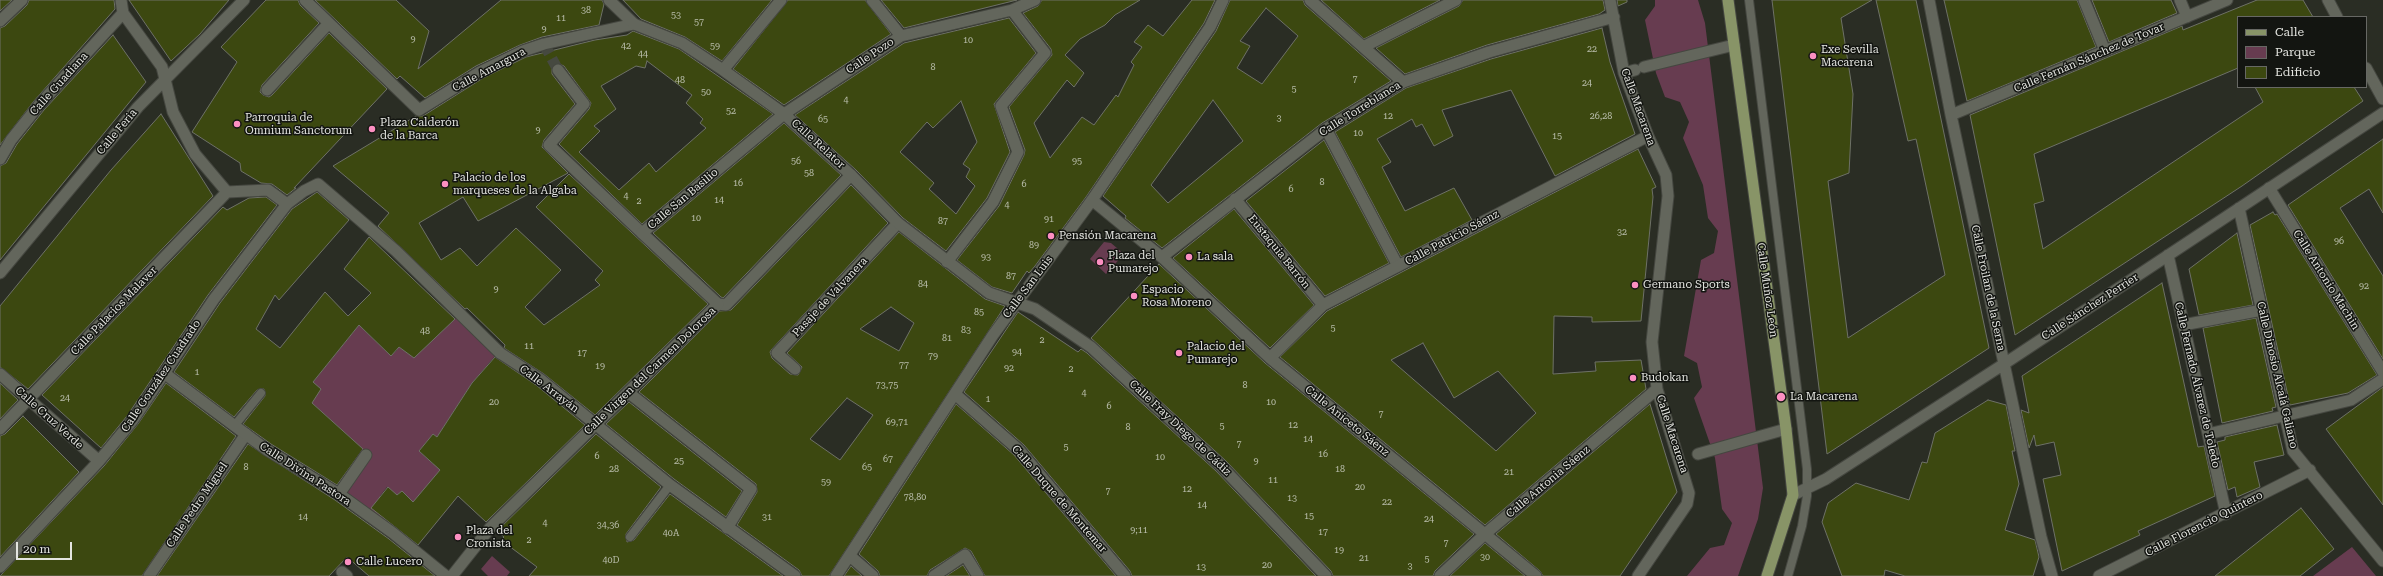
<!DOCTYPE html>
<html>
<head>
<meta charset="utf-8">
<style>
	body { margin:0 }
	#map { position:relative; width:2383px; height:576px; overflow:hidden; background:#2a2d24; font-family:"Roboto Serif",serif }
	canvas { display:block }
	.legend { position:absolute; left:2237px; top:16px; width:130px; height:72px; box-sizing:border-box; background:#131511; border:1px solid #676864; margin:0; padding:5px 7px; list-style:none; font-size:12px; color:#e4e5e0 }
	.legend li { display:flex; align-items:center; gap:8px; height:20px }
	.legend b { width:20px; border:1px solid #676864 }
	.scale { position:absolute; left:16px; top:542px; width:56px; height:18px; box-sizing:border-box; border:2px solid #e4e5e0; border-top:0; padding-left:5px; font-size:12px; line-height:14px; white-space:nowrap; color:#e4e5e0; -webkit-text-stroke:3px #131511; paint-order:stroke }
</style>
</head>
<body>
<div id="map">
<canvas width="2383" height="576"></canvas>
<ul class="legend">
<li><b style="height:5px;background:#889467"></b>Calle</li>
<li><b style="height:11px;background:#673c50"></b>Parque</li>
<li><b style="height:11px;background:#3c4810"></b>Edificio</li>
</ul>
<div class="scale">20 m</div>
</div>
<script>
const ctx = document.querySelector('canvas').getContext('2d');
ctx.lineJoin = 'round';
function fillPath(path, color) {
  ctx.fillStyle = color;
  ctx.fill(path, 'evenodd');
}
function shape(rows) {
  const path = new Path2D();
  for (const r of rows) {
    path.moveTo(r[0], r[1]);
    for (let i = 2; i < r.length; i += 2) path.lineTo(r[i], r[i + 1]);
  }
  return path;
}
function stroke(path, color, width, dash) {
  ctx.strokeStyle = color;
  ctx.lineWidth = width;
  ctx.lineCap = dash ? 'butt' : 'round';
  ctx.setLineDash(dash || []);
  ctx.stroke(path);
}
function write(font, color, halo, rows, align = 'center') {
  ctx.font = font + ' "Roboto Serif",serif';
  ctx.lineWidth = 3;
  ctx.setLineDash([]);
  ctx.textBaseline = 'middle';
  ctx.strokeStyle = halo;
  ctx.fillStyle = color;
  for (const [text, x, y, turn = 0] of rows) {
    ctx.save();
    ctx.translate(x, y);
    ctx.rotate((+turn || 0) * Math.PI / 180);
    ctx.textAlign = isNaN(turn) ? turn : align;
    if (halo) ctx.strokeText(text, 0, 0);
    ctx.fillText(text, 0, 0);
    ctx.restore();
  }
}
const green = shape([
	[1655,0,1698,0,1705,23,1763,488,1758,519,1738,576,1687,576,1710,548,1724,545,1732,523,1722,509,1715,458,1694,398,1702,387,1697,363,1684,356,1701,260,1714,253,1718,231,1708,218,1703,185,1683,138,1689,122,1680,102,1665,97,1656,73,1645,20,1655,6],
	[1104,242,1111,243,1124,254,1106,274,1090,259],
	[456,318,495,356,472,383,437,437,433,434,419,451,433,464,450,442,478,466,422,498,405,511,412,501,402,491,397,495,387,487,380,496,393,507,383,520,343,493,365,451,312,403,313,382,359,325,391,356,397,350,395,344,414,357],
	[2352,547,2376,576,2313,576],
	[492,556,510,572,507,576,488,576,481,569]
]);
const building = shape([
	[0,0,12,0,0,11,0,0],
	[29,0,114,0,115,9,34,101,0,145,0,28,5,26,27,5,29,0],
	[129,0,229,0,200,34,171,61,129,0],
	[266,0,298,0,300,5,319,23,262,85,260,92,263,95,269,97,272,95,329,33,387,89,294,188,296,188,287,195,272,184,261,183,241,171,240,163,192,132,237,62,221,47,266,0],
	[315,0,396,0,429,31,418,69,501,0,602,0,604,4,599,25,542,37,520,45,476,66,425,98,400,76,397,79,315,0],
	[623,0,772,0,722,61,685,37,641,19,623,0],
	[788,0,865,0,891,34,784,105,733,69,788,0],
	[881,0,1017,0,904,28,881,0],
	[1042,0,1140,0,1115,15,1105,25,1080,39,1065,55,1084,73,1074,87,1067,80,1034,123,1050,158,1082,117,1094,125,1116,95,1118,97,1134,65,1131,62,1142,47,1134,42,1148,25,1163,36,1192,0,1215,0,1204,23,1086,197,1035,266,1029,273,1027,271,1012,293,992,287,957,260,999,206,1024,155,1025,150,1009,107,1052,55,1051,49,1023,13,1038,6,1042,0],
	[1230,0,1303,0,1305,5,1391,81,1322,123,1162,248,1125,218,1126,216,1103,196,1216,31,1230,0],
	[1266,8,1298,36,1262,84,1237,68,1250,46,1240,41,1266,8],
	[1213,100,1243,141,1168,203,1151,185,1213,100],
	[1321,0,1440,0,1364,39,1321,0],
	[1463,0,1603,0,1605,10,1599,14,1487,45,1405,74,1376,48,1459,6,1463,0],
	[1617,0,1627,0,1627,2,1618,6,1617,0],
	[1772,0,1872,0,1841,18,1853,94,1849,173,1828,181,1848,338,1945,275,1916,139,1908,141,1876,0,1916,0,1989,348,1827,454,1772,0],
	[1944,0,2077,0,2096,47,1967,101,1944,0],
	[2092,0,2171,0,2177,13,2109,42,2092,0],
	[2257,0,2303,0,2313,17,2238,17,2238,68,2034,154,2044,201,2034,204,2043,249,2263,102,2255,87,2354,87,2363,101,2242,186,2015,335,1970,115,2182,26,2183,30,2257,0],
	[1009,18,1036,53,994,104,1010,152,987,198,946,251,903,218,856,170,795,115,904,43,1009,18],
	[961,101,977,142,963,164,970,169,966,177,975,186,956,214,929,189,934,183,900,152,927,122,933,128,961,101],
	[1602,28,1610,62,1635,134,1555,176,1511,90,1442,110,1453,136,1434,146,1422,124,1416,127,1412,119,1377,139,1391,162,1382,167,1405,211,1454,188,1472,220,1401,257,1335,132,1406,88,1491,59,1602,28],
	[633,31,679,49,773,114,642,224,559,144,589,109,591,103,564,66,557,63,552,67,552,74,575,104,544,140,542,147,568,173,478,221,463,197,419,223,441,260,460,248,477,266,516,228,561,270,525,307,544,325,600,285,595,280,603,271,536,207,569,174,708,304,595,415,544,374,504,348,505,345,467,308,465,309,378,226,389,213,333,166,416,116,423,116,483,78,526,57,595,40,627,35,633,31],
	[647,61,692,95,686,103,703,119,700,123,706,128,656,172,649,163,619,190,579,152,600,131,594,126,616,109,601,86,636,66,645,68,647,61],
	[113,35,146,82,0,260,0,166,6,163,17,144,44,110,113,35],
	[161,114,213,196,28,389,0,367,0,306,111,170,161,114],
	[784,123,841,175,723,298,721,297,653,233,784,123],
	[2383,139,2383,213,2369,189,2340,208,2383,276,2383,359,2288,205,2383,139],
	[1324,140,1389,263,1325,296,1246,201,1324,140],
	[1638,149,1656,187,1652,189,1653,197,1641,321,1592,322,1592,317,1554,316,1553,374,1596,371,1595,362,1641,360,1646,389,1485,525,1280,357,1327,311,1638,149],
	[1423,343,1454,398,1498,371,1536,413,1496,451,1391,360,1423,343],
	[851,185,888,223,772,349,770,352,772,358,790,374,798,375,802,367,787,353,899,232,985,299,1005,306,829,576,802,576,799,570,737,525,757,492,756,484,639,392,720,311,731,310,851,185],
	[891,307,914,323,899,351,860,329,891,307],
	[847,398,873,415,840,460,810,439,847,398],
	[317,192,349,220,279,300,275,295,256,329,280,348,325,292,348,316,371,293,344,269,369,237,455,319,414,358,399,347,391,356,359,325,313,382,321,389,312,403,363,449,337,485,271,444,243,424,265,396,264,389,257,390,234,417,174,372,220,303,292,209,317,192],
	[266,197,277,205,208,295,127,416,101,448,42,395,223,207,227,210,249,198,266,197],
	[1234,209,1314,305,1270,348,1173,258,1234,209],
	[2273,212,2275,215,2277,214,2377,375,2348,393,2290,405,2250,225,2273,212],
	[2237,233,2253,305,2199,315,2189,269,2237,233],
	[1159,264,1265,363,1474,534,1435,571,1433,576,1333,576,1331,571,1226,461,1091,338,1159,264],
	[2162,283,2198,447,2204,446,2215,496,2138,531,2140,535,2062,571,2043,479,2061,475,2054,442,2036,446,2034,435,2029,448,2021,410,2029,413,2022,376,2162,283],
	[1018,312,1078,352,1081,349,1087,353,1216,471,1316,576,1132,576,1130,571,1024,445,964,392,1018,312],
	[2256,318,2276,407,2272,408,2273,411,2222,423,2203,328,2256,318],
	[495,357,536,385,585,425,486,522,458,496,418,545,371,508,388,487,397,495,402,491,413,502,440,470,419,451,433,434,437,437,472,383,495,357],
	[0,383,18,400,0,419,0,383],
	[166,383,236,436,142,576,0,576,104,466,138,424,166,383],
	[2383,387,2383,505,2326,429,2383,387],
	[1988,400,2006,405,2015,451,2012,451,2019,484,2005,530,2035,540,2039,557,2033,576,1905,576,1885,570,1884,576,1842,576,1822,522,1828,503,1856,483,1909,500,1922,462,1927,463,1935,433,1988,400],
	[629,402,742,491,726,517,674,479,606,424,629,402],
	[956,404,1014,455,1116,576,985,576,971,551,965,548,930,570,927,576,880,576,878,571,859,554,956,404],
	[1650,404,1677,492,1620,576,1543,576,1540,571,1496,534,1650,404],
	[23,416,79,472,0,557,0,436,5,434,23,416],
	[2277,425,2284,455,2254,462,2260,487,2237,497,2235,487,2228,490,2217,442,2225,440,2225,437,2277,425],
	[596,434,661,487,626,534,627,542,634,540,670,494,783,576,529,576,537,567,501,540,504,537,497,531,596,434],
	[248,444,335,500,389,539,435,576,369,576,347,557,329,576,157,576,248,444],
	[2301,508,2334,549,2300,576,2215,576,2301,508],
	[1485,543,1525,576,1450,576,1485,543],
	[963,565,970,576,946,576,963,565],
	[851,566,862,576,844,576,851,566]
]);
const pedestrianTunnel = shape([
	[544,44,558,70]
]);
const service = shape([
	[1749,0,1807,469,1807,496,1802,526,1788,576],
	[235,425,261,393],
	[630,537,670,485]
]);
const pedestrian = shape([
	[305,0,419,110,480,72,523,51,544,44,634,24],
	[1310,0,1403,82],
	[1365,46,1456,0],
	[558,70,584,104,549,145,642,233],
	[267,90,329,23],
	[1326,129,1398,266],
	[2269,188,2383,372],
	[287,204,304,191,318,184,396,251,500,353],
	[718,304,726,305,851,175],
	[795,369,777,353,898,223],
	[629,393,751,489,727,528],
	[342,572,347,576],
	[149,576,246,434],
	[934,576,965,555,978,576]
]);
const minor = shape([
	[609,0,634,24,682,43,723,70,784,114,851,175,898,223,989,293,1035,309,1091,347,1221,466,1326,576],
	[872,0,901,36],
	[1610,0,1624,73,1648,136,1666,175,1668,196,1652,342,1657,389,1689,493,1687,504,1638,576],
	[1929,0,1951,115,2041,537,2052,576],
	[2084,0,2105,51],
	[2180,0,2187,17],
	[2328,0,2337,17],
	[0,21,22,0],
	[1644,67,1734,45],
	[2366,68,2383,99],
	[723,70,781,0],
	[1624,73,1635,70],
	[1951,115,2227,0],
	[0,159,11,140,39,105,123,13],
	[1235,199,1323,305],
	[1092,200,1164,259,1270,358,1536,576],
	[2239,208,2293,451,2383,561],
	[2168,255,2226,514],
	[1162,257,1326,129,1403,82,1489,52,1614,17],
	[947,262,993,202,1018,152,1001,106,1045,53,1012,10],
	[0,273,138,107,244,0],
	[2183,325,2262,310],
	[500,353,540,379,670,485,795,576],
	[1270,358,1323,305,1648,136],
	[164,373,267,450,339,494,393,533,446,576],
	[0,374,99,461],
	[955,394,1019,450,1125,576],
	[0,429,227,192],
	[2208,434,2351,400,2383,379],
	[1698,454,1786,429],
	[339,494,366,455],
	[1793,495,1826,479,2004,364,2383,113],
	[850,556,873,576],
	[0,567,99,461,133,420,214,299,287,204,268,190,227,192,195,154,173,112,162,67,123,13,121,0],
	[452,576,490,528,718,304,642,233,784,114,901,36,1012,10,1035,0],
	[836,576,993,335,1092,200,1210,27,1223,0],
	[1440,576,1485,534,1657,389],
	[2099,576,2310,470]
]);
const primary = shape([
	[1728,0,1786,429,1793,495,1767,576]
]);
const markers = [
	[1813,56,4,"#fc8fc1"],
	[237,124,4,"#fc8fc1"],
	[372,129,4,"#fc8fc1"],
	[445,184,4,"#fc8fc1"],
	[1051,236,4,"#fc8fc1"],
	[1189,257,4,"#fc8fc1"],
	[1100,262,4,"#fc8fc1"],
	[1635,285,4,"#fc8fc1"],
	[1134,296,4,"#fc8fc1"],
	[1179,353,4,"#fc8fc1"],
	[1633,378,4,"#fc8fc1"],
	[1781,397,5,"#fc8fc1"],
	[458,537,4,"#fc8fc1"],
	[348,562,4,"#fc8fc1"]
];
const numberNames = [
	["38",586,10],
	["53",676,15],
	["11",561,18],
	["57",699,22],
	["9",544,29],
	["9",413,39],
	["10",968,40],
	["42",626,46],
	["59",715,46],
	["22",1592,49],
	["44",643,54],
	["8",933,67],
	["7",1355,79],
	["48",680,80],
	["24",1587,83],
	["5",1294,89],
	["50",706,92],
	["4",846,100],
	["52",731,111],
	["12",1388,116],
	["26,28",1601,116],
	["3",1279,118],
	["65",823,119],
	["9",538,130],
	["10",1358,133],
	["15",1557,136],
	["56",796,161],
	["95",1077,161],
	["58",809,173],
	["8",1322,182],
	["16",738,183],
	["6",1024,184],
	["6",1291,189],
	["4",626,196],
	["14",719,200],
	["2",639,201],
	["4",1007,205],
	["10",696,218],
	["91",1049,219],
	["87",943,221],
	["32",1622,232],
	["96",2339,241],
	["89",1034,245],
	["93",986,257],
	["87",1011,276],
	["84",923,284],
	["92",2364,286],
	["9",496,289],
	["85",979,312],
	["5",1333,328],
	["83",966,330],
	["48",425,331],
	["81",947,338],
	["2",1042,340],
	["11",529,346],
	["94",1017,352],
	["17",582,353],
	["79",933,356],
	["77",904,365],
	["19",600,366],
	["92",1009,368],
	["2",1071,369],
	["1",197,372],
	["73,75",887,385],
	["8",1245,385],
	["4",1084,393],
	["24",65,398],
	["1",988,399],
	["20",494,402],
	["10",1271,402],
	["6",1109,406],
	["7",1381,414],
	["69,71",897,422],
	["12",1293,425],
	["5",1222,426],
	["8",1128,427],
	["14",1308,439],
	["7",1239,444],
	["5",1066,447],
	["16",1323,454],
	["6",597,456],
	["10",1160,457],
	["67",888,459],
	["25",679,461],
	["9",1256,461],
	["8",246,467],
	["65",867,467],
	["28",614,469],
	["18",1340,469],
	["21",1509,472],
	["11",1273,480],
	["59",826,482],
	["20",1360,487],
	["12",1187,489],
	["7",1108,491],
	["78,80",915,497],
	["13",1292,498],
	["22",1387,502],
	["14",1202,505],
	["15",1309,516],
	["14",303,517],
	["31",767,517],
	["24",1429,519],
	["4",545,523],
	["34,36",608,525],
	["9;11",1139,530],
	["17",1323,532],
	["40A",671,533],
	["2",529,540],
	["7",1446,543],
	["19",1339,550],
	["30",1485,557],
	["21",1364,558],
	["5",1427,559],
	["40D",611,560],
	["20",1267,565],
	["3",1410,566],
	["13",1201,567]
];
const poiNames = [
	["Exe Sevilla",1821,50],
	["Macarena",1821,63],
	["Parroquia de",245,118],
	["Omnium Sanctorum",245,131],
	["Plaza Calderón",380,123],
	["de la Barca",380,136],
	["Palacio de los",453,178],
	["marqueses de la Algaba",453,191],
	["Pensión Macarena",1059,236],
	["Plaza del",1108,256],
	["Pumarejo",1108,269],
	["La sala",1197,257],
	["Germano Sports",1643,285],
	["Espacio",1142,290],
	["Rosa Moreno",1142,303],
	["Palacio del",1187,347],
	["Pumarejo",1187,360],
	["Budokan",1641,378],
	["La Macarena",1790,397],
	["Plaza del",466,531],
	["Cronista",466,544],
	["Calle Lucero",356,562]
];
const streetNames = [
	["Calle Pozo",870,56,-34],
	["Calle Fernán Sánchez de Tovar",2089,58,-23],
	["Calle Amargura",489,70,-28],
	["Calle Guadiana",59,84,-48],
	["Calle Macarena",1638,107,70],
	["Calle Torreblanca",1360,109,-32],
	["Calle Feria",117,132,-50],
	["Calle Relator",818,144,42],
	["Calle San Basilio",683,199,-40],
	["Calle Patricio Sáenz",1452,238,-28],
	["Eustaquia Barrón",1279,252,51],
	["Calle Antonio Machin",2326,280,58],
	["Calle San Luis",1028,287,-53],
	["Calle Froilan de la Serna",1988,288,78],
	["Calle Muñoz León",1767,290,82],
	["Pasaje de Valvanera",830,297,-47],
	["Calle Sánchez Perrier",2090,307,-33],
	["Calle Palacios Malaver",114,311,-46],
	["Calle Virgen del Carmen Dolorosa",650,371,-44],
	["Calle Dinosio Alcalá Galiano",2277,375,77],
	["Calle González Cuadrado",161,376,-56],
	["Calle Fernado Álvarez de Toledo",2197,385,77],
	["Calle Arrayán",549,389,37],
	["Calle Cruz Verde",49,418,42],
	["Calle Aniceto Sáenz",1347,421,39],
	["Calle Fray Diego de Cádiz",1180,428,43],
	["Calle Macarena",1672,434,72],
	["Calle Divina Pastora",305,474,33],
	["Calle Antonia Sáenz",1548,482,-40],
	["Calle Duque de Montemar",1059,499,49],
	["Calle Pedro Miguel",197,505,-56],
	["Calle Florencio Quintero",2204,524,-27]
];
fillPath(green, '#673c50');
fillPath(building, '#3c4810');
stroke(building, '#6e7167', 1);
stroke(pedestrianTunnel, '#464940', 11, [11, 5.5]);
stroke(service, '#454740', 10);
stroke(pedestrian, '#454740', 13);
stroke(minor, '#454740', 13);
stroke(primary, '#454740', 13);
stroke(service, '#63665c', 8);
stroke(pedestrian, '#63665c', 11);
stroke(minor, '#63665c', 11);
stroke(primary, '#889467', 11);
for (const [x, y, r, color] of markers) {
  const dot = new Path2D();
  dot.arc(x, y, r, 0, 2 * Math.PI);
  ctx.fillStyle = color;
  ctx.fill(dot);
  stroke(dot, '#131511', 1.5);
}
write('9px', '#babeac', null, numberNames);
write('11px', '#e4e5e0', '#131511', poiNames, 'left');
write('11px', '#e4e5e0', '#131511', streetNames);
</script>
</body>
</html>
